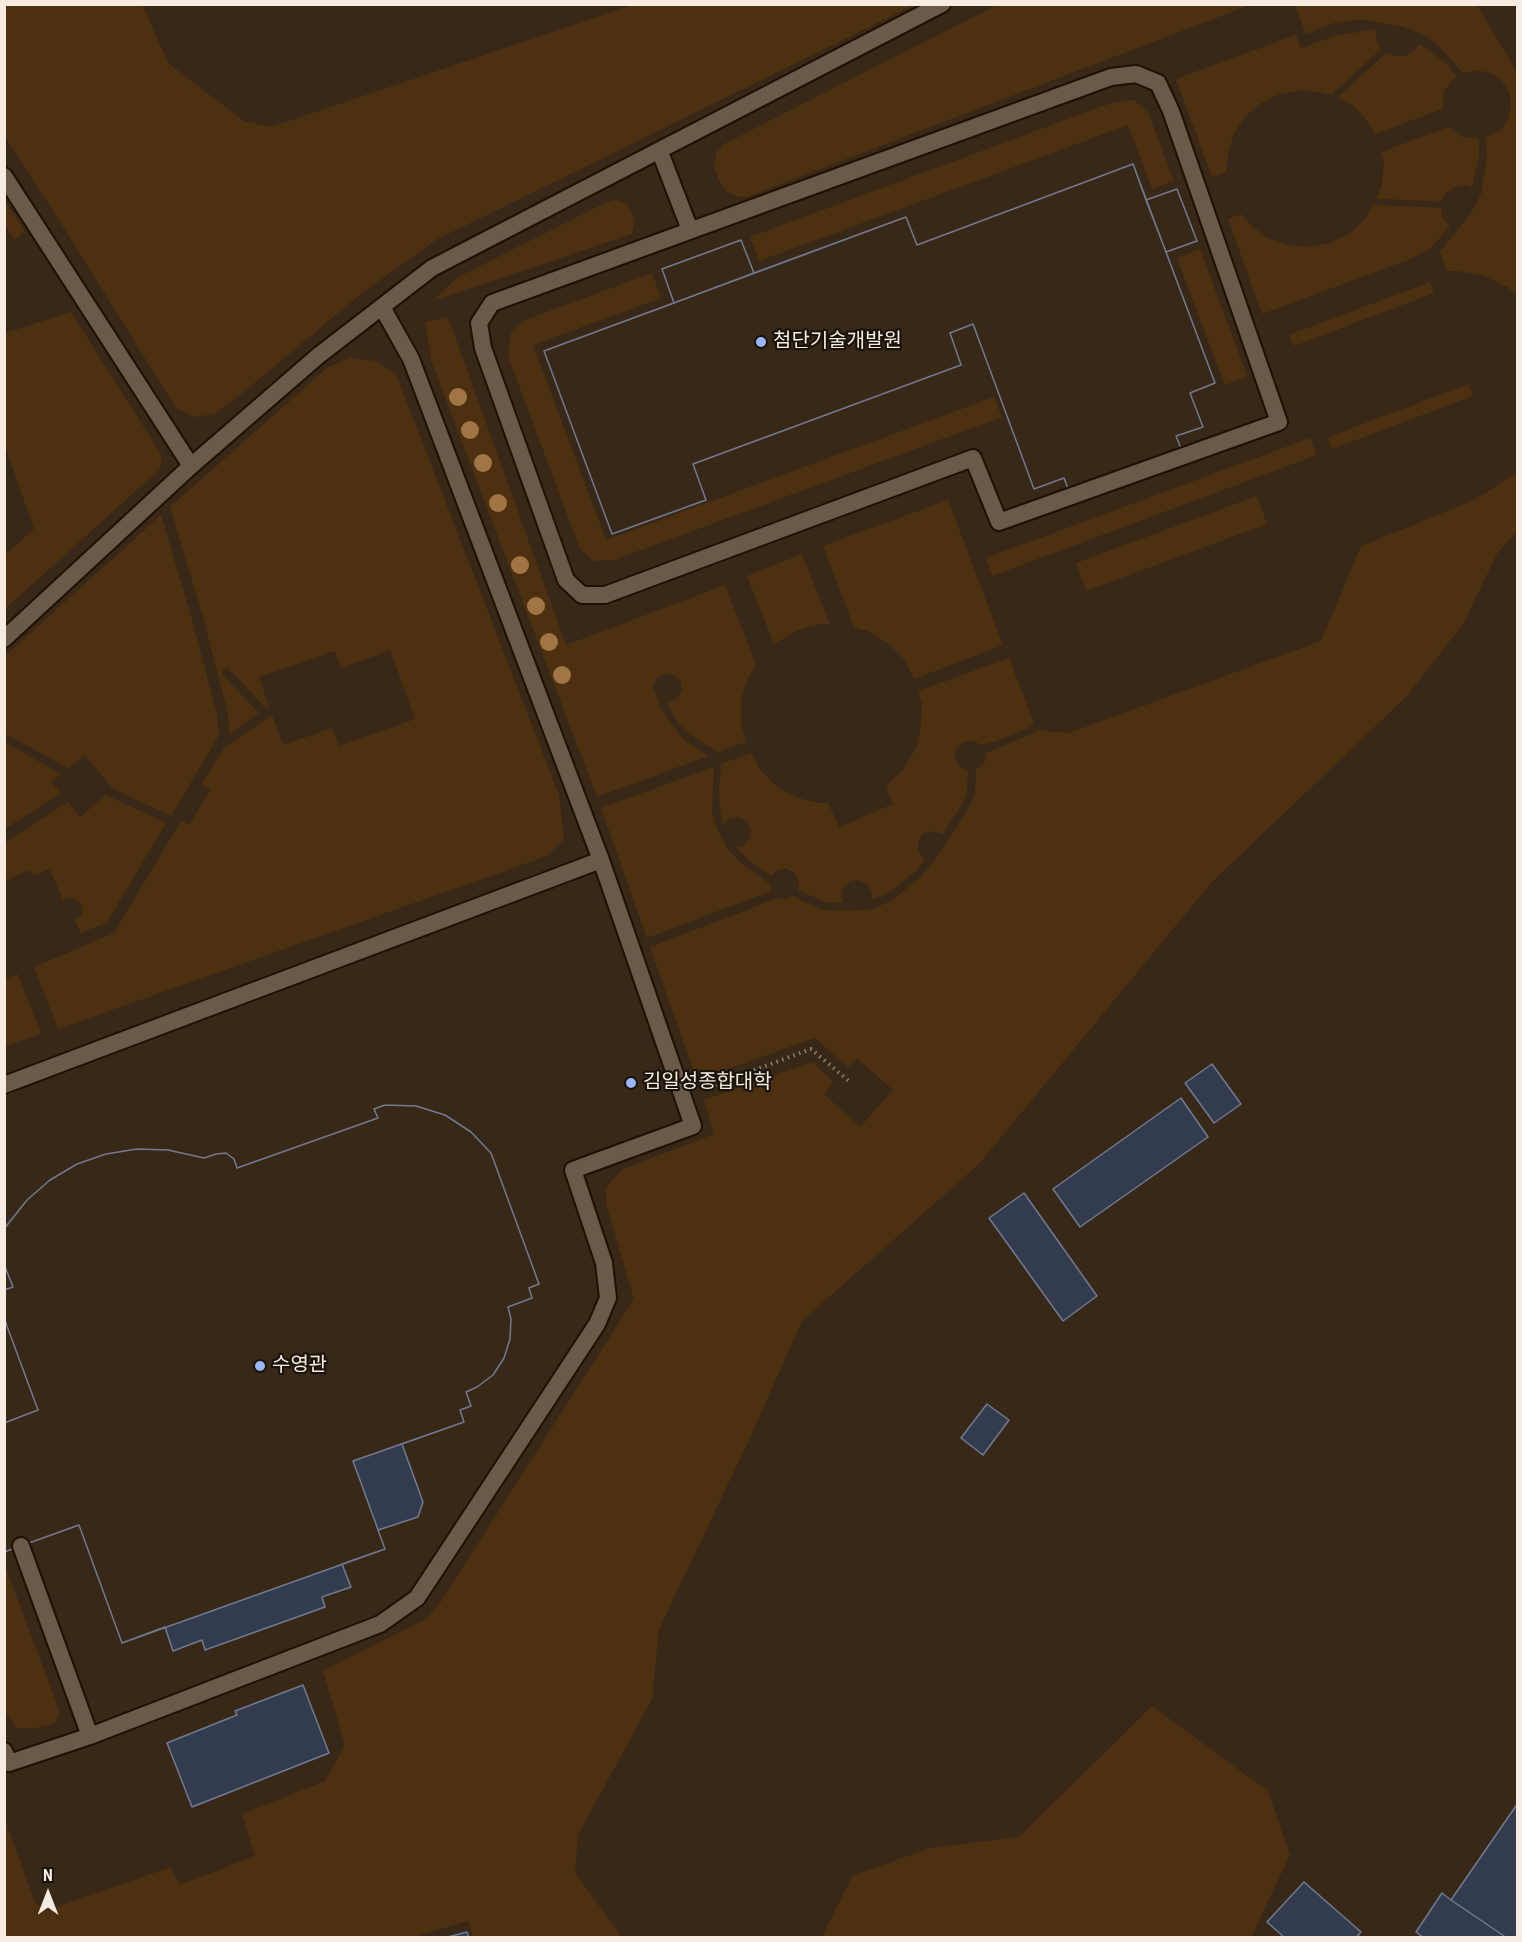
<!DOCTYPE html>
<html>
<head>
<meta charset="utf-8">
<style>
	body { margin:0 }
	#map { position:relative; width:1522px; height:1942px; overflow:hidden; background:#382818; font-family:"Roboto Condensed",sans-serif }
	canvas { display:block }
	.frame { position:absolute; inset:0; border:6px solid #f6ece1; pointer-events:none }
	.north { position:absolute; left:18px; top:1864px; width:60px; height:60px; -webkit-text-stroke:4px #1a130b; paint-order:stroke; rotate:0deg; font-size:16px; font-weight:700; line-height:24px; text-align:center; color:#f6ece1 }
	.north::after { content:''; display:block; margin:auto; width:21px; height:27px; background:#f6ece1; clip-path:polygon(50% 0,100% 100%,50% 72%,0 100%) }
</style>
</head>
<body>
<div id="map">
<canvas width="1522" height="1942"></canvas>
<div class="frame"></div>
<div class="north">N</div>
</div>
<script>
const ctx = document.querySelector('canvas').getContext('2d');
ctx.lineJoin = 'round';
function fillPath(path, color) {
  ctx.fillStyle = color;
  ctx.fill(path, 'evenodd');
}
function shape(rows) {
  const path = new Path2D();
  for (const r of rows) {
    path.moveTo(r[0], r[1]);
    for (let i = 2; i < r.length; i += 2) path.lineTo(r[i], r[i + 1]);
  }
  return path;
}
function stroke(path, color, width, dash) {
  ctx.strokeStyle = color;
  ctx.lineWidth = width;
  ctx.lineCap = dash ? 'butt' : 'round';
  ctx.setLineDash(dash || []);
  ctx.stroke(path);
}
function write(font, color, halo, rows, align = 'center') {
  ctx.font = font + ' "Roboto Condensed","Noto Sans KR",sans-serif';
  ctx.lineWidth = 4.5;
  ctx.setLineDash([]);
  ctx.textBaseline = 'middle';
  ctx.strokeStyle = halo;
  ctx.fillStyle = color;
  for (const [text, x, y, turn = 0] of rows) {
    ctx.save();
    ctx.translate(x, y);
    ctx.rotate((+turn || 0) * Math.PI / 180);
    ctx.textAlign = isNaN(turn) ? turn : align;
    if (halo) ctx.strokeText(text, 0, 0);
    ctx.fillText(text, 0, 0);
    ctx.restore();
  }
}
const green = shape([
	[4,5,142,5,169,64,244,121,271,127,633,5,914,5,436,240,362,293,240,395,214,414,194,417,176,408,54,212,5,137],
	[997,5,1250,5,749,196,738,197,726,191,719,180,714,165,716,153,724,144],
	[1295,5,1477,5,1517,72,1517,295,1507,287,1484,276,1458,271,1447,271,1440,252,1471,213,1481,194,1487,158,1486,138,1501,130,1508,119,1511,106,1509,92,1502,81,1490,73,1477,70,1463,73,1436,43,1421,33,1400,26,1360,19,1334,23,1306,34],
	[1376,29,1376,41,1381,49,1331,95,1320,92,1300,90,1280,94,1261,103,1246,116,1234,133,1228,153,1226,172,1212,177,1176,79,1296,35,1301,48,1335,36],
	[1419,43,1447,64,1457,77,1452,80,1444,91,1442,109,1375,134,1370,125,1357,109,1338,97,1386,53,1393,56,1405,56,1416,49],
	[1134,100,1148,112,1174,181,1152,189,1128,125,759,261,750,237,1111,103],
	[1449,127,1462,137,1479,139,1479,158,1472,187,1466,185,1455,187,1445,194,1442,201,1377,199,1382,183,1384,163,1381,152],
	[4,200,25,231,14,240,5,225],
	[616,200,627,204,635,221,632,234,432,301,458,277,607,202],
	[1374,205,1441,208,1442,217,1450,226,1432,247,1413,258,1262,314,1228,219,1241,214,1253,227,1270,239,1289,245,1310,247,1330,243,1349,234,1364,220],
	[1200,249,1247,376,1225,385,1177,258],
	[652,273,661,298,533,345,606,540,994,397,1002,417,614,560,594,561,580,549,508,356,511,332,525,320],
	[1430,282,1434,293,1294,346,1289,335],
	[71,312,162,456,160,469,5,609,5,555,34,529,5,446,5,333],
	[448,317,566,645,725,585,756,664,748,678,741,701,741,724,746,742,718,752,689,734,677,722,666,702,670,702,678,698,682,690,681,681,674,675,665,674,657,678,653,686,660,707,683,739,708,756,597,797,432,363,425,322],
	[350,358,376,361,396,374,559,795,564,839,547,856,58,1029,34,967,114,933,181,821,189,825,211,789,202,784,224,748,272,715,283,745,332,728,339,746,415,719,390,650,341,668,335,651,259,677,269,707,267,709,227,667,221,673,259,713,230,734,228,714,203,617,170,507,328,367],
	[1469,384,1473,396,1332,449,1328,437],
	[1310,438,1317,455,992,576,986,558],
	[1517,473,1517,531,1497,554,1463,624,1407,696,1211,883,979,1164,802,1321,748,1442,659,1629,652,1699,578,1835,575,1873,622,1937,473,1937,468,1921,411,1938,5,1937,5,1820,35,1902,45,1911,171,1867,179,1885,255,1856,242,1814,325,1781,345,1745,323,1671,426,1619,440,1603,634,1299,606,1203,606,1188,621,1170,714,1134,704,1100,812,1062,834,1082,824,1094,860,1127,893,1090,857,1058,848,1067,815,1038,697,1080,650,947,778,898,783,900,793,896,822,910,852,911,872,909,891,901,920,878,940,853,971,804,975,792,976,769,978,769,985,762,986,753,1032,734,1039,729,1043,731,1069,733,1321,641,1361,546,1472,501],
	[1257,496,1267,524,1086,591,1076,563],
	[948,500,1003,645,914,679,905,660,888,643,867,631,854,627,823,546],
	[161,515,192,619,217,715,219,735,171,816,112,788,85,755,68,768,4,733,5,656],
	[802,554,830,624,821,624,798,630,774,644,747,576],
	[1009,658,1034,723,1028,728,994,742,981,745,972,740,963,742,956,749,955,759,960,767,968,771,967,792,963,803,943,834,933,831,923,834,918,842,918,851,925,859,916,871,890,892,871,901,872,893,868,885,859,880,850,881,843,888,841,897,844,903,825,902,798,890,799,881,795,873,786,868,777,870,771,876,747,859,736,847,743,846,750,838,751,829,747,821,738,817,728,819,723,825,720,810,719,791,721,764,751,753,759,768,775,785,795,797,818,803,828,803,839,827,893,804,886,786,903,770,915,750,921,727,922,703,918,691],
	[5,742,61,774,51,782,61,793,5,829],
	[714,767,712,811,717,829,727,848,740,862,769,883,771,891,647,938,601,808],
	[106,795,166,823,107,922,81,933,75,920,81,916,83,909,80,902,73,898,66,898,63,901,50,869,34,876,30,870,5,881,5,843,68,802,80,817],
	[18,974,41,1034,5,1046,5,979],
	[4,1563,60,1712,55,1723,35,1728,17,1728,5,1711],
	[1152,1706,1268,1791,1290,1855,1251,1937,822,1937,852,1876,930,1848,1019,1837]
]);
const building = shape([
	[1133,164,1146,200,1177,189,1197,241,1166,252,1215,383,1190,393,1203,427,1176,436,1181,449,1069,491,1064,478,1034,489,973,324,950,333,961,365,693,464,706,500,612,534,544,351,674,303,662,269,741,240,754,273,906,217,917,245,1133,164],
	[1133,164,1215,383,1190,393,1203,427,1176,436,1181,449,1069,491,1064,478,1034,489,973,324,950,333,961,365,693,464,706,500,612,534,544,351,906,217,917,245,1133,164],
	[1177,189,1197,241,1166,252,1146,200,1177,189],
	[741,240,754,273,674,303,662,269,741,240],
	[1212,1064,1241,1104,1214,1123,1185,1083,1212,1064],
	[1181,1098,1208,1137,1080,1227,1053,1189,1181,1098],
	[385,1105,416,1106,445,1115,471,1132,491,1153,539,1284,529,1288,532,1298,508,1307,511,1319,510,1339,504,1358,493,1375,477,1387,466,1392,471,1406,460,1410,464,1422,353,1461,385,1549,122,1643,79,1525,4,1552,4,1423,38,1410,4,1318,4,1290,13,1287,4,1264,4,1229,27,1200,50,1180,77,1164,106,1154,137,1149,168,1150,204,1158,216,1154,226,1153,234,1159,237,1168,378,1118,374,1109,385,1105],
	[385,1105,416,1106,445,1115,471,1132,491,1153,539,1284,529,1288,532,1298,508,1307,511,1319,510,1339,504,1358,493,1375,477,1387,466,1392,471,1406,460,1410,464,1422,402,1444,423,1502,418,1517,378,1530,385,1549,342,1564,351,1587,322,1597,325,1607,205,1650,202,1640,173,1651,165,1627,122,1643,79,1525,4,1552,4,1423,38,1410,4,1318,4,1290,13,1287,4,1264,4,1229,27,1200,50,1180,77,1164,106,1154,137,1149,168,1150,204,1158,216,1154,226,1153,234,1159,237,1168,378,1118,374,1109,385,1105],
	[1024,1193,1097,1296,1063,1321,989,1218,1024,1193],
	[987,1404,1009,1420,983,1455,961,1438,987,1404],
	[303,1685,329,1753,192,1807,167,1743,237,1715,235,1711,303,1685],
	[1518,1803,1518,1938,1507,1938,1451,1900,1518,1803],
	[1304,1882,1361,1932,1356,1938,1285,1938,1267,1922,1304,1882],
	[1442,1893,1451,1900,1507,1938,1424,1938,1416,1932,1442,1893],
	[467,1932,469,1938,444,1938,467,1932]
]);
const path = shape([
	[709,1087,811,1049,850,1082]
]);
const service = shape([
	[1136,74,1158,83,1171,111,1279,422,999,522,973,458,605,595,582,595,566,580,483,348,479,323,492,303,1111,77,1136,74],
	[660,152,690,230],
	[4,176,191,466],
	[4,639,191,466,318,356,432,268,942,4],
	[4,1085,601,860,411,359,382,307],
	[21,1546,90,1736,380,1624,417,1598,597,1324,608,1298,604,1263,573,1170,693,1126,601,860],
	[4,1751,9,1763,90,1736]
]);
const trees = [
	[458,397],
	[470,430],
	[483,463],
	[498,503],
	[520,565],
	[536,606],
	[549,642],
	[562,675]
];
const markers = [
	[761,342,6,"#99b5fd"],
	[631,1083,6,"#99b5fd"],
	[260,1366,6,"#99b5fd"]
];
const poiNames = [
	["첨단기술개발원",773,342],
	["김일성종합대학",643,1083],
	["수영관",272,1366]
];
fillPath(green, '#4d300f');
fillPath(building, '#333c4f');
stroke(building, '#717a90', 1.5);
stroke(service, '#1f1002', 20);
stroke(path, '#8d8072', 4, [1.5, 4.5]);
stroke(service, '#6c5a48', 16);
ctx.fillStyle = '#a27544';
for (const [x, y] of trees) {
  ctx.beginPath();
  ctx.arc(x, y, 9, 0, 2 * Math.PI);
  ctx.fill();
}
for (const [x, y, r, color] of markers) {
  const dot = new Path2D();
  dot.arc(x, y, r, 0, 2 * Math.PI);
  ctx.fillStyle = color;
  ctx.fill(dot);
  stroke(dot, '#1a130b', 2);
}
write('20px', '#f6ece1', '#1a130b', poiNames, 'left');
</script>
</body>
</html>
